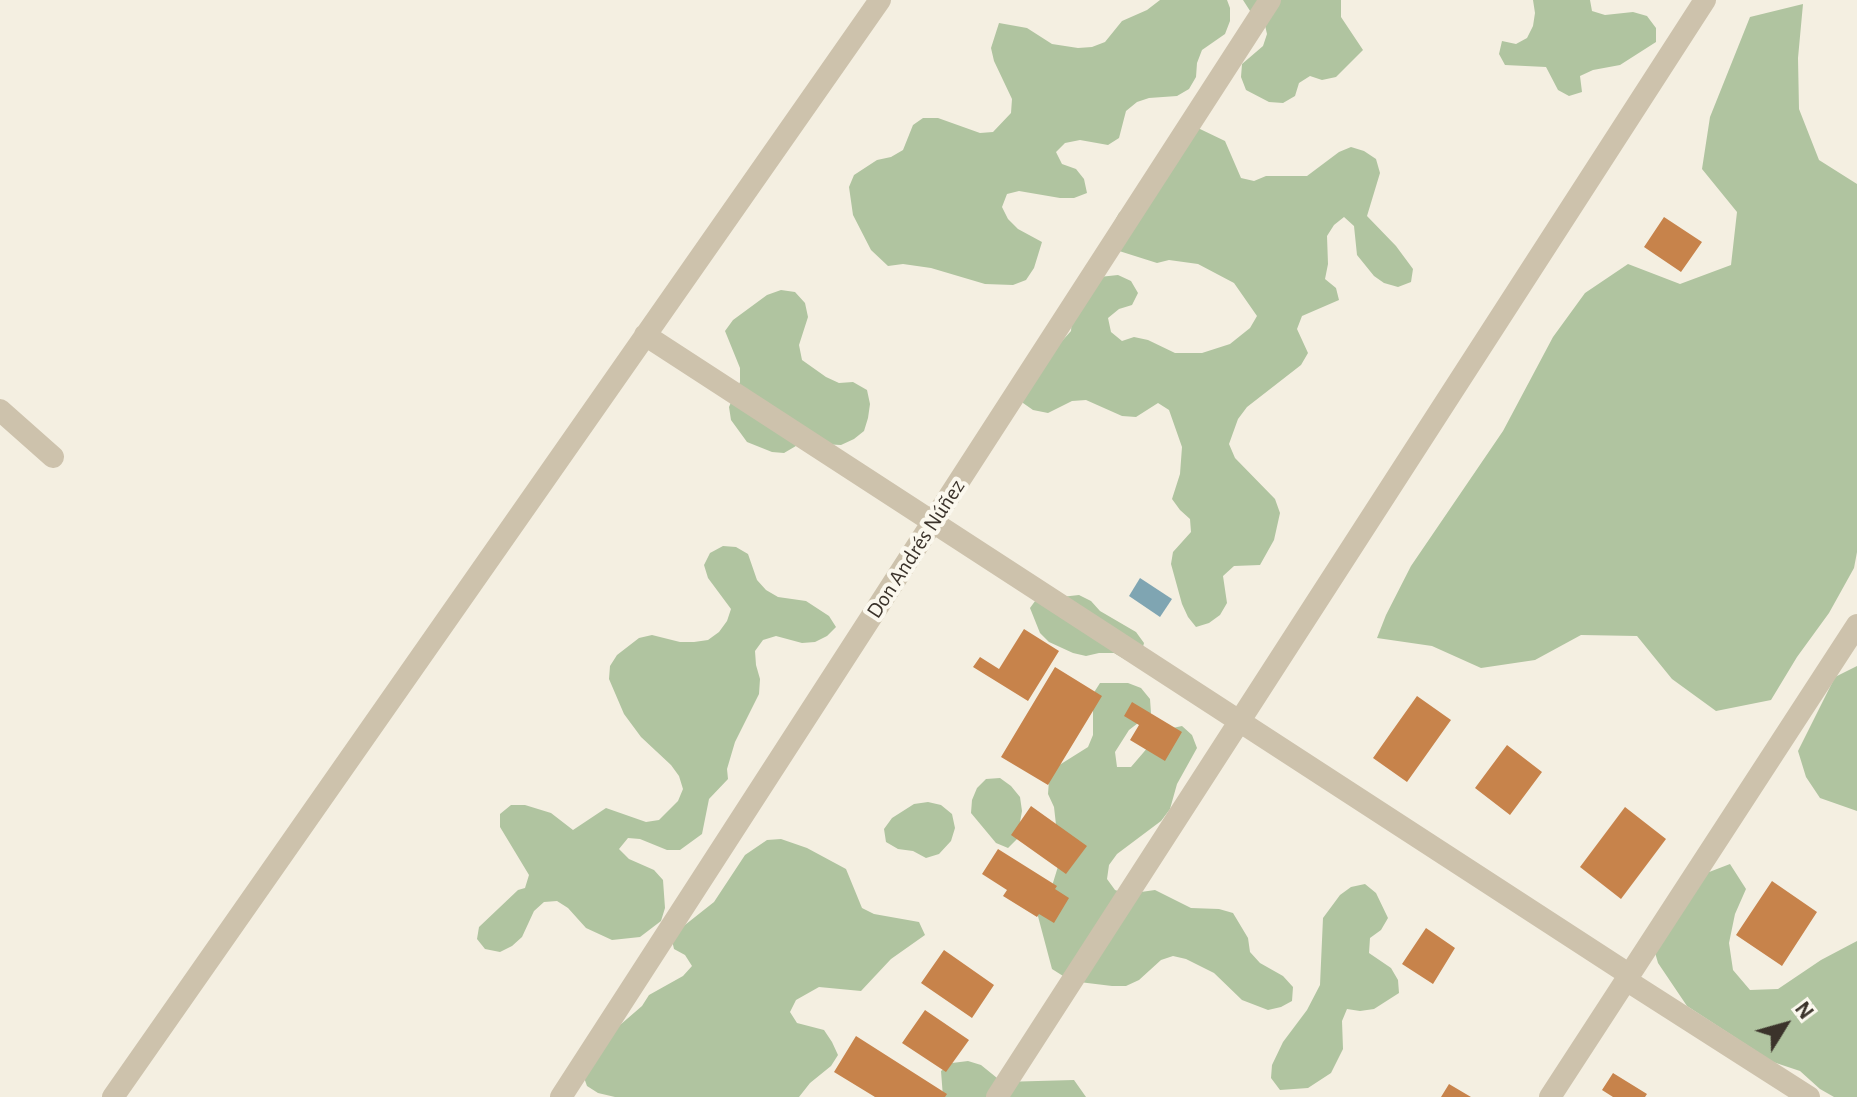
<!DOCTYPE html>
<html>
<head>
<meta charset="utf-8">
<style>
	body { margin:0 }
	#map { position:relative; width:1857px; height:1097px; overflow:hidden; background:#f4efe1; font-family:"Alegreya Sans",sans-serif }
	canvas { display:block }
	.north { position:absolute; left:1745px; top:985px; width:80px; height:80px; -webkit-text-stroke:6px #fbf8ee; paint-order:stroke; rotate:53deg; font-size:22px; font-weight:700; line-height:32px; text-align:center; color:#3b332b }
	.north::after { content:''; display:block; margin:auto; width:28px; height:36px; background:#3b332b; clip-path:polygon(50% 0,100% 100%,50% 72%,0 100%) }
</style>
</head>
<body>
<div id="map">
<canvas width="1857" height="1097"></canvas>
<div class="north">N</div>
</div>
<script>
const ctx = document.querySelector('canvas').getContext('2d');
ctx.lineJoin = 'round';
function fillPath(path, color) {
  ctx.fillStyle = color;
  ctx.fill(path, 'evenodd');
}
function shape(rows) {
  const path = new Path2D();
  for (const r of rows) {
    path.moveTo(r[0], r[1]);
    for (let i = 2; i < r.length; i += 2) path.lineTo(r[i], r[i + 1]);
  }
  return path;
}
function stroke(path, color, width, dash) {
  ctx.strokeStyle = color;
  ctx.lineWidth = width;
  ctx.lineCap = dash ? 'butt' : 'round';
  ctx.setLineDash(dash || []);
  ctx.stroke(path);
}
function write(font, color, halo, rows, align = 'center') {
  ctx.font = font + ' "Alegreya Sans",sans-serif';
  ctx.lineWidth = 8;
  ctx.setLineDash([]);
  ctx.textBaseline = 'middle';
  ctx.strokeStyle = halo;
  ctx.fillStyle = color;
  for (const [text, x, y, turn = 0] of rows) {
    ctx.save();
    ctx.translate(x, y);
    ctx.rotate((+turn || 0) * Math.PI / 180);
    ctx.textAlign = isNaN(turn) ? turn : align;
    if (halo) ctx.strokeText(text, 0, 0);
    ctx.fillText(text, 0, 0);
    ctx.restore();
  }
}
const green = shape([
	[1160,0,1227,0,1230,8,1230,21,1225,34,1202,50,1197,63,1196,77,1189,89,1177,96,1149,98,1137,102,1126,111,1119,138,1108,145,1080,140,1065,143,1056,152,1062,164,1076,169,1084,179,1087,193,1074,198,1060,198,1019,191,1007,194,1002,207,1008,219,1018,229,1042,242,1034,268,1026,280,1013,285,985,284,931,268,903,264,888,266,871,250,853,215,849,187,854,175,877,160,891,157,903,150,913,125,923,118,938,118,980,133,993,132,1011,113,1012,99,994,61,991,48,999,23,1027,28,1052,44,1078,48,1092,47,1105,42,1122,21,1147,10],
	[1243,0,1341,0,1341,17,1363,50,1336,77,1322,80,1310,76,1299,83,1295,96,1283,103,1269,102,1246,90,1241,77,1242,64,1263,46,1267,34,1264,21,1252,14],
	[1533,0,1590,0,1592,11,1605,15,1633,12,1647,16,1656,28,1656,42,1620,65,1593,70,1580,76,1582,92,1569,96,1558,90,1546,67,1505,65,1499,54,1502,41,1516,44,1527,38,1533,26,1535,13],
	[1803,4,1798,58,1799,109,1819,160,1857,184,1857,552,1854,568,1829,613,1797,657,1771,700,1716,711,1672,679,1637,636,1581,635,1535,660,1481,668,1432,646,1377,638,1386,615,1411,566,1503,431,1553,337,1585,293,1628,264,1680,284,1731,265,1737,212,1702,169,1710,117,1750,17],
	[1187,129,1200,129,1225,141,1241,178,1254,181,1266,176,1307,176,1339,152,1351,147,1364,151,1376,159,1380,173,1367,216,1396,246,1413,269,1411,282,1398,287,1384,283,1374,276,1357,255,1354,226,1344,217,1334,225,1327,236,1328,264,1325,279,1336,288,1339,300,1302,316,1297,329,1308,353,1301,365,1247,407,1238,419,1229,444,1235,458,1275,499,1280,513,1274,540,1260,565,1234,566,1223,576,1227,603,1220,615,1209,623,1196,627,1188,617,1182,604,1171,564,1173,552,1191,532,1190,519,1180,510,1172,499,1180,474,1182,447,1169,410,1158,403,1136,417,1122,416,1086,400,1072,401,1048,413,1033,410,1023,403,1018,390,1071,331,1072,318,1090,278,1118,275,1131,281,1138,293,1132,305,1119,309,1108,318,1111,332,1122,341,1134,337,1148,340,1175,353,1202,353,1230,344,1250,328,1257,316,1234,283,1198,264,1169,260,1157,263,1116,250,1112,226,1119,213,1142,195],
	[781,290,795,292,805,303,808,317,799,345,802,360,826,377,839,383,853,382,867,390,870,404,868,418,864,431,854,439,841,445,801,443,784,453,772,452,747,442,731,420,729,407,740,382,740,368,725,331,733,320,767,295],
	[723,546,736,547,748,554,757,580,766,590,778,597,806,601,829,616,836,627,827,636,815,642,802,643,776,636,763,640,755,651,756,665,760,679,759,694,735,742,727,769,728,779,709,799,702,834,680,850,667,850,640,839,628,838,619,849,629,859,654,870,663,880,665,908,661,921,640,937,612,940,586,928,568,908,557,901,544,902,534,911,522,937,512,946,500,952,485,949,477,939,479,927,518,890,525,888,529,875,500,827,500,814,511,805,525,805,551,813,573,830,606,808,646,822,659,820,678,801,683,789,679,776,671,765,641,737,624,714,609,679,610,666,617,655,639,638,652,635,680,642,694,642,708,640,719,632,727,621,731,609,708,578,704,565,710,553],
	[1079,595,1091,601,1100,611,1136,632,1144,643,1139,662,1126,660,1114,653,1099,653,1086,656,1073,653,1049,642,1040,633,1030,608,1038,597,1052,598],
	[1857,666,1857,811,1820,798,1806,777,1798,751,1835,677],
	[1100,683,1128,683,1141,688,1150,699,1151,713,1129,730,1115,752,1117,767,1131,767,1149,746,1168,729,1182,726,1192,735,1197,748,1177,784,1170,809,1161,821,1117,854,1109,865,1107,879,1115,890,1127,894,1155,890,1191,908,1219,909,1233,913,1248,938,1250,952,1260,963,1283,976,1293,987,1292,1001,1281,1007,1268,1010,1242,1000,1214,973,1186,959,1173,956,1161,960,1139,980,1126,986,1112,986,1071,981,1052,969,1035,905,1052,886,1060,860,1054,807,1048,794,1049,780,1053,769,1088,747,1093,735,1093,694],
	[1000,778,1011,786,1020,797,1022,811,1017,839,1008,848,996,843,971,813,972,800,977,788,986,779],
	[928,802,941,805,952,814,955,828,951,841,939,854,926,858,913,851,898,849,886,842,884,829,892,818,914,804],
	[781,839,807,848,846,869,862,908,874,914,919,922,925,935,891,959,861,991,819,987,796,1000,790,1012,797,1023,824,1030,832,1042,838,1055,831,1066,810,1083,799,1097,615,1097,598,1093,587,1086,582,1072,620,1025,642,1006,649,995,683,976,692,966,685,955,674,949,671,936,714,902,745,855,767,840],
	[1730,864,1746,889,1735,914,1729,943,1733,970,1750,990,1778,989,1821,960,1857,941,1857,1097,1834,1097,1820,1089,1800,1071,1773,1062,1687,1006,1658,963,1650,935,1704,874],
	[1365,884,1376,893,1388,918,1381,930,1370,938,1369,953,1391,968,1398,980,1399,993,1374,1009,1360,1011,1347,1009,1342,1021,1343,1049,1331,1073,1308,1088,1280,1090,1271,1078,1272,1065,1283,1042,1307,1010,1320,985,1323,918,1340,895,1351,887],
	[968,1061,981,1065,1002,1082,1074,1080,1086,1097,943,1097,941,1071,952,1063]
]);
const water = shape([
	[1140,578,1172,599,1160,617,1129,596]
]);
const building = shape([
	[1664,217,1702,242,1681,272,1644,247],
	[1024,629,1059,651,1028,701,973,667,980,657,999,669],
	[1055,667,1102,696,1048,785,1001,757],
	[1417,696,1451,720,1407,782,1373,758],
	[1132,702,1182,732,1165,761,1130,740,1139,725,1124,716],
	[1507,745,1542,772,1510,815,1475,788],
	[1031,806,1087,846,1066,874,1011,835],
	[1625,807,1666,839,1621,899,1580,867],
	[998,849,1057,886,1055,889,1069,898,1054,923,1039,914,1037,917,1003,896,1007,890,982,874],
	[1772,881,1817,912,1782,966,1736,935],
	[1426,928,1455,948,1433,984,1402,964],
	[944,950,994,985,972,1018,921,983],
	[925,1010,969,1040,946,1072,902,1043],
	[856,1036,947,1094,945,1097,875,1097,834,1072],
	[1613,1073,1647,1094,1645,1097,1613,1097,1602,1090],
	[1449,1084,1471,1097,1441,1097]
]);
const minor = shape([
	[645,335,1630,975],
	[0,410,53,457],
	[1626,980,1809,1097],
	[113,1097,880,0],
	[561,1097,1270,0],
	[997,1097,1705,0],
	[1550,1097,1857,625]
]);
const streetNames = [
	["Don Andrés Núñez",916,549,-57]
];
fillPath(green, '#b0c4a0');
fillPath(water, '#7fa5b2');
fillPath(building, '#c7834b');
stroke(minor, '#cdc2ac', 22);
write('22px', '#3b332b', '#fbf8ee', streetNames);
</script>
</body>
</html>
